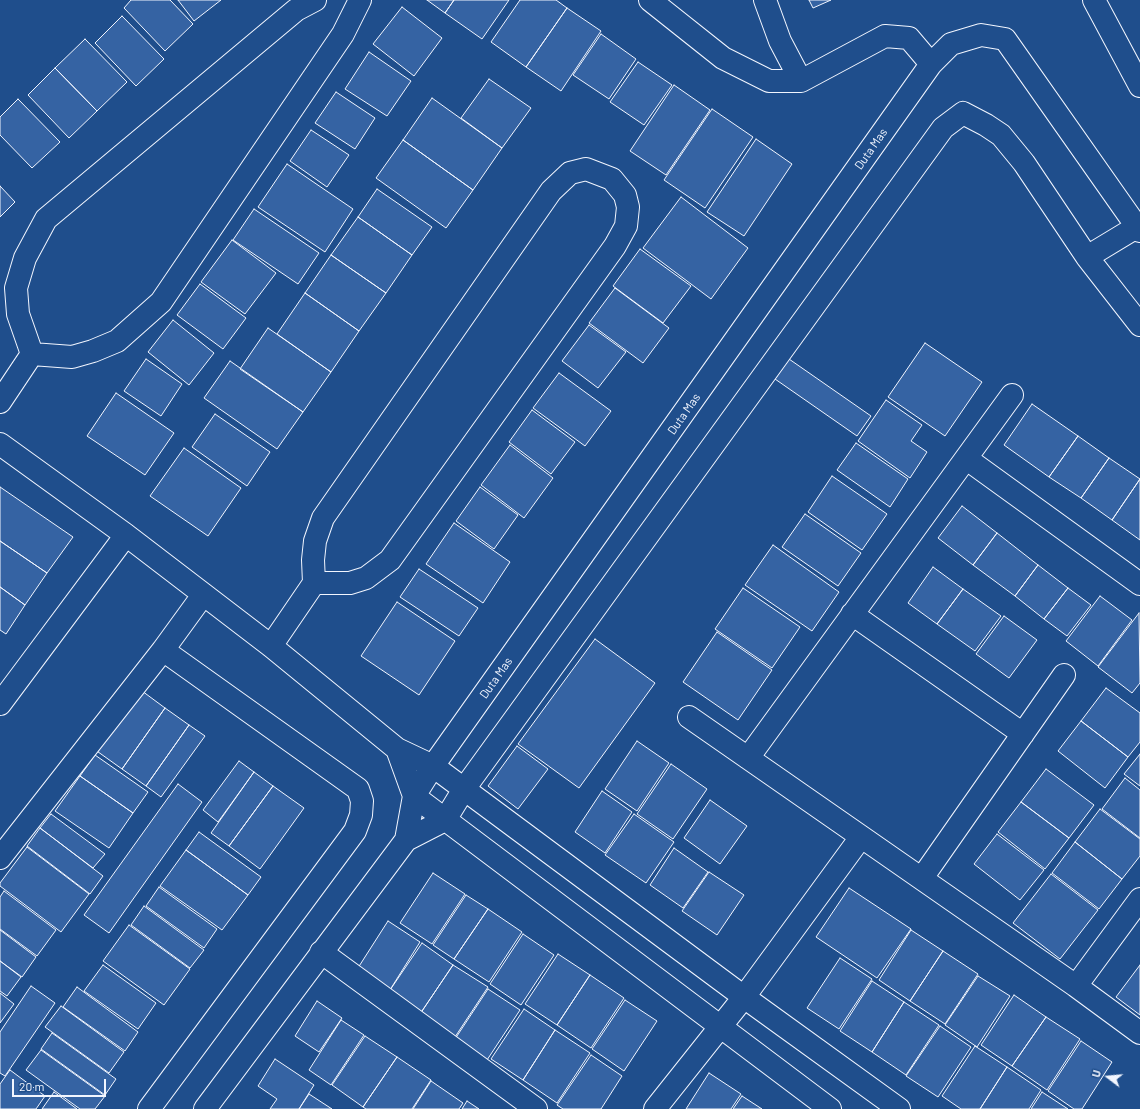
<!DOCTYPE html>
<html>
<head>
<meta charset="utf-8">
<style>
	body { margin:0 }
	#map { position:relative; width:1140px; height:1109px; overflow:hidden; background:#1f4e8c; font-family:Barlow,sans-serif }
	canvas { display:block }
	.north { position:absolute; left:1088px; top:1057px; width:40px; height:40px; -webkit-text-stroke:3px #1f4e8c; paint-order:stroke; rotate:286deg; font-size:11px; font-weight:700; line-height:16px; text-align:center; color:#f2f6ff }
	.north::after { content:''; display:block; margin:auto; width:14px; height:18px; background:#f2f6ff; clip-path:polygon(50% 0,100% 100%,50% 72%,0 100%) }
	.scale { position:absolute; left:12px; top:1079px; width:94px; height:18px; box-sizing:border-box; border:2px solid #f2f6ff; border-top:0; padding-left:5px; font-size:12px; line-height:14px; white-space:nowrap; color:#f2f6ff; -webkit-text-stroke:3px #1f4e8c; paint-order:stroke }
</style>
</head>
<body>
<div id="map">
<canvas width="1140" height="1109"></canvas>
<div class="north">U</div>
<div class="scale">20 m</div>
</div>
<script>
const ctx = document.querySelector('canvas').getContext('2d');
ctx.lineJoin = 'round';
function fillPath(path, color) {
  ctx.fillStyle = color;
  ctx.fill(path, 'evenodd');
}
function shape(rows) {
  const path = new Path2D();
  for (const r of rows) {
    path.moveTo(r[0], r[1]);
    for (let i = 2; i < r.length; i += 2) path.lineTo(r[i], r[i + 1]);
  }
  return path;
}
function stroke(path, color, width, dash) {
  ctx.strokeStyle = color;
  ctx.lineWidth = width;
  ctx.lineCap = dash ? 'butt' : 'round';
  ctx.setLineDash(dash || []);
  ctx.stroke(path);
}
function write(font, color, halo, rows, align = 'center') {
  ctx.font = font + ' Barlow,sans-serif';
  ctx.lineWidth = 3;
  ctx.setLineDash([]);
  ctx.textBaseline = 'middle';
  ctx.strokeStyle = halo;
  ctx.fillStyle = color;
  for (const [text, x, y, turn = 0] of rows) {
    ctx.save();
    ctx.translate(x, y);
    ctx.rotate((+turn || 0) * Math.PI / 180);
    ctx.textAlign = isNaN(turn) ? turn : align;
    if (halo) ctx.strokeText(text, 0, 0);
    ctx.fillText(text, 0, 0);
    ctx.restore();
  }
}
const building = shape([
	[131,0,170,0,193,24,165,51,124,8,131,0],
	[178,0,221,0,194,21,178,0],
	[427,0,454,0,445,13,427,0],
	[454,0,509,0,482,39,445,13,454,0],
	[520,0,556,0,567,8,526,67,491,42,520,0],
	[809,0,831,0,813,8,809,0],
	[402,7,442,38,414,76,373,44,402,7],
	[567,8,601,31,561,91,526,67,567,8],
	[122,16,164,59,136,86,95,43,122,16],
	[601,34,636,59,609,99,573,75,601,34],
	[85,39,127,82,97,111,55,68,85,39],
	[369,52,411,81,387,116,345,89,369,52],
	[638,62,672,85,644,125,610,102,638,62],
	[55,68,97,111,69,138,28,95,55,68],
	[489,79,531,108,502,148,461,118,489,79],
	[674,85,710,110,666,175,630,151,674,85],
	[336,92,375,118,355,149,315,123,336,92],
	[432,98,502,148,473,190,403,140,432,98],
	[18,99,60,142,32,168,0,135,0,117,18,99],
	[712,109,753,137,705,208,664,180,712,109],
	[311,130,349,155,327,187,290,161,311,130],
	[756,139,792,164,744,236,707,212,756,139],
	[403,140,473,190,446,228,376,178,403,140],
	[287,164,353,209,325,252,258,207,287,164],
	[0,186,15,202,0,217,0,186],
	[377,189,432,227,412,255,358,217,377,189],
	[681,197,748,248,711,299,643,248,681,197],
	[254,209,319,253,298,284,233,240,254,209],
	[358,217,412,255,386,293,331,255,358,217],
	[232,240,276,273,245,314,201,282,232,240],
	[640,249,691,286,663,323,613,286,640,249],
	[331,255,386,293,359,331,305,293,331,255],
	[200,284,246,318,223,349,177,315,200,284],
	[615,288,669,328,643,363,589,323,615,288],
	[305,293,359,331,331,372,277,334,305,293],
	[173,320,214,353,189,385,148,352,173,320],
	[589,325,626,352,598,388,562,361,589,325],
	[268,328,331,372,303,412,240,369,268,328],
	[925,343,982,382,945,436,888,397,925,343],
	[146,359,182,384,161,416,124,391,146,359],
	[789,359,871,416,857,436,775,379,789,359],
	[230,361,303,412,277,449,204,398,230,361],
	[559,373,611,411,585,446,533,408,559,373],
	[116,393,174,433,145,475,87,436,116,393],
	[886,400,922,425,911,441,927,452,910,478,858,441,886,400],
	[1032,404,1078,436,1049,477,1004,445,1032,404],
	[532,410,575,442,551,474,509,442,532,410],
	[215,414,270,452,247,486,192,447,215,414],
	[1078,436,1109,458,1081,498,1049,477,1078,436],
	[856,443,908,479,890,507,837,470,856,443],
	[510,445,553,478,524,518,481,485,510,445],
	[184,448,241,488,208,536,150,496,184,448],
	[1109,458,1140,479,1112,520,1081,498,1109,458],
	[832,476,887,514,862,550,808,512,832,476],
	[1140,479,1140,540,1112,520,1140,479],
	[0,487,73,537,47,573,0,541,0,487],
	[480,487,518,515,494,549,456,521,480,487],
	[962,506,997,533,973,565,938,538,962,506],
	[805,514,861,553,838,586,782,547,805,514],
	[454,523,510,562,483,603,426,564,454,523],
	[997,533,1038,565,1015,596,973,565,997,533],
	[0,541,47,573,25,605,0,587,0,541],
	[773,545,839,592,812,631,745,585,773,545],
	[1038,565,1068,588,1044,619,1015,596,1038,565],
	[933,567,963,589,937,624,908,603,933,567],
	[419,569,478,608,459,636,400,597,419,569],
	[0,587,25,605,6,634,0,630,0,587],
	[743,588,800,627,772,668,715,629,743,588],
	[1068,588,1091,605,1067,636,1044,619,1068,588],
	[963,589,1001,616,975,651,937,624,963,589],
	[1100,596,1132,620,1098,666,1066,641,1100,596],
	[397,602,455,641,419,695,361,656,397,602],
	[1139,613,1140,683,1132,693,1098,667,1139,613],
	[1004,616,1037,640,1009,678,976,654,1004,616],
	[717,632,772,670,738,720,683,682,717,632],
	[595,639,655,683,579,788,518,744,595,639],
	[138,688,165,708,122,769,94,749,138,688],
	[1106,688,1140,713,1140,742,1128,757,1081,721,1106,688],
	[165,708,189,725,146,786,122,769,165,708],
	[1081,721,1128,757,1105,788,1058,751,1081,721],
	[189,725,205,736,161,797,146,786,189,725],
	[637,741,669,763,637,811,605,789,637,741],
	[517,746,548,769,518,809,488,786,517,746],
	[1140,754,1140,786,1124,774,1140,754],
	[95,755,148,792,133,813,80,776,95,755],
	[239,761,254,772,218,822,203,810,239,761],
	[671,764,707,789,673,839,637,814,671,764],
	[1046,769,1094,805,1069,838,1021,802,1046,769],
	[254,772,273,786,229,846,211,833,254,772],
	[80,776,133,813,109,848,55,811,80,776],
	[1125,778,1140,790,1140,838,1102,809,1125,778],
	[178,784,202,802,109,933,84,915,178,784],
	[273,786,304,808,260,869,229,846,273,786],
	[602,791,632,812,605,853,575,832,602,791],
	[710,800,747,826,720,864,684,838,710,800],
	[1021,802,1069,838,1045,869,998,832,1021,802],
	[1100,809,1140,839,1140,856,1122,879,1075,842,1100,809],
	[51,814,105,854,93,868,40,828,51,814],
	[634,814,674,842,646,883,605,855,634,814],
	[40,828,103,876,90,894,27,846,40,828],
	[199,832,261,877,248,895,186,850,199,832],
	[997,834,1044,870,1020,900,974,864,997,834],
	[1075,842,1122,879,1099,909,1052,873,1075,842],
	[27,847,89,894,61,932,0,886,0,883,27,847],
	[674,848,708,872,683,908,650,885,674,848],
	[186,850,248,895,222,930,160,886,186,850],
	[709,872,744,895,717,935,682,911,709,872],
	[433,873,465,894,432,944,400,923,433,873],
	[1051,874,1098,910,1060,959,1013,923,1051,874],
	[159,887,217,929,204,948,146,906,159,887],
	[849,888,911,929,877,978,816,937,849,888],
	[4,891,56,930,37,956,0,929,0,897,4,891],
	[466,895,488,909,454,959,433,945,466,895],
	[144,906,204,950,190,968,131,925,144,906],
	[488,909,522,932,489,982,454,959,488,909],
	[388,921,420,942,388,993,356,971,388,921],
	[129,925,190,969,164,1005,103,961,129,925],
	[0,930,36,957,22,977,0,961,0,930],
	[911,930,943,951,910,1001,879,980,911,930],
	[523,934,554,955,521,1005,490,984,523,934],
	[422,943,453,965,420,1014,388,993,422,943],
	[943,951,978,974,945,1024,910,1001,943,951],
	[558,954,590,975,557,1025,525,1004,558,954],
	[840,958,872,979,839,1029,807,1008,840,958],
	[0,961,21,977,7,996,0,991,0,961],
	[103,965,156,1003,138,1029,84,991,103,965],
	[453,965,488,987,455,1037,420,1014,453,965],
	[1140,965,1140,1015,1116,997,1140,965],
	[590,975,624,998,591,1048,557,1025,590,975],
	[978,976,1010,996,977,1047,945,1025,978,976],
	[872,981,904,1002,872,1052,840,1031,872,981],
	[31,986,55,1003,5,1076,0,1073,0,1032,31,986],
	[77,987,138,1032,125,1051,63,1007,77,987],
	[488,989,520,1010,487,1060,455,1039,488,989],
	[0,993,14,1004,0,1023,0,993],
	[1014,995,1046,1017,1012,1066,981,1045,1014,995],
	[625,1000,657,1021,624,1071,592,1049,625,1000],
	[317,1001,342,1018,319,1052,295,1036,317,1001],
	[904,1002,939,1025,906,1075,872,1052,904,1002],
	[61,1006,124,1052,109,1073,45,1027,61,1006],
	[524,1009,555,1030,523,1080,491,1059,524,1009],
	[1046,1017,1080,1039,1047,1090,1012,1066,1046,1017],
	[341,1020,364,1035,331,1085,309,1070,341,1020],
	[940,1026,971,1047,938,1097,906,1076,940,1026],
	[555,1030,590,1053,557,1103,523,1080,555,1030],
	[52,1033,116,1079,105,1095,41,1049,52,1033],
	[365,1036,397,1057,363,1107,332,1085,365,1036],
	[1081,1041,1112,1062,1082,1109,1074,1109,1048,1091,1081,1041],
	[975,1046,1007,1067,980,1109,961,1109,942,1096,975,1046],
	[41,1050,105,1096,95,1109,80,1109,26,1070,41,1050],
	[591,1055,622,1076,601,1109,563,1109,557,1105,591,1055],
	[397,1057,431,1080,412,1109,366,1109,363,1107,397,1057],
	[275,1059,314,1085,299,1109,270,1109,277,1099,258,1086,275,1059],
	[1007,1067,1041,1090,1029,1109,980,1109,1007,1067],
	[10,1070,45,1096,36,1109,0,1109,0,1084,10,1070],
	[709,1073,741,1094,731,1109,686,1109,709,1073],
	[431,1081,463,1103,459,1109,413,1109,431,1081],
	[54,1092,77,1109,42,1109,54,1092],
	[1042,1092,1068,1109,1031,1109,1042,1092],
	[309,1094,332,1109,299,1109,309,1094],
	[742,1096,762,1109,733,1109,742,1096],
	[467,1101,479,1109,462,1109,467,1101]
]);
const minor = shape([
	[650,0,723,58,769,81,801,81,885,36,909,38,931,64],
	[765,0,780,41,801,81],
	[1094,0,1140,86],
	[1087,257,1140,225],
	[32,354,72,357,93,351,117,341,161,302,343,34,360,0],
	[32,354,18,314,16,288,25,258,46,219,296,10,315,0],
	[0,402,32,354],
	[0,444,126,535,271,646,397,749],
	[967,459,1140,584],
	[852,614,1023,734],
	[271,646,314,583,313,560,315,541,323,518,551,191,570,173,586,169,612,179,625,195,628,207,626,226,615,246,390,560,366,578,350,583,314,583],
	[0,704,126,535],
	[689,717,1076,986,1140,1033],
	[748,758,1012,395],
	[406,840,414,796,433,766,931,64,951,44,981,35,1005,39,1140,231],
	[0,858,163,650,203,595],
	[922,878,1064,675],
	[321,952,536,1109],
	[1076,986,1140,899],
	[149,1109,355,831,361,815,362,801,358,789,163,650],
	[205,1109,406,840,445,820,464,789,943,128,963,113,986,125,1001,135,1024,163,1087,257,1140,325],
	[655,1109,744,997,861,837],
	[830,1109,414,796,397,749,433,766,744,997,899,1109]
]);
const streetNames = [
	["Duta Mas",871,149,-55],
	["Duta Mas",684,414,-55],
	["Duta Mas",496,678,-55]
];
fillPath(building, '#3563a3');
stroke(building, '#f2f6ff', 1);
stroke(minor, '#f2f6ff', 24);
stroke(minor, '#1f4e8c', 22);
write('12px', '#f2f6ff', '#1f4e8c', streetNames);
</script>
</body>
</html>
